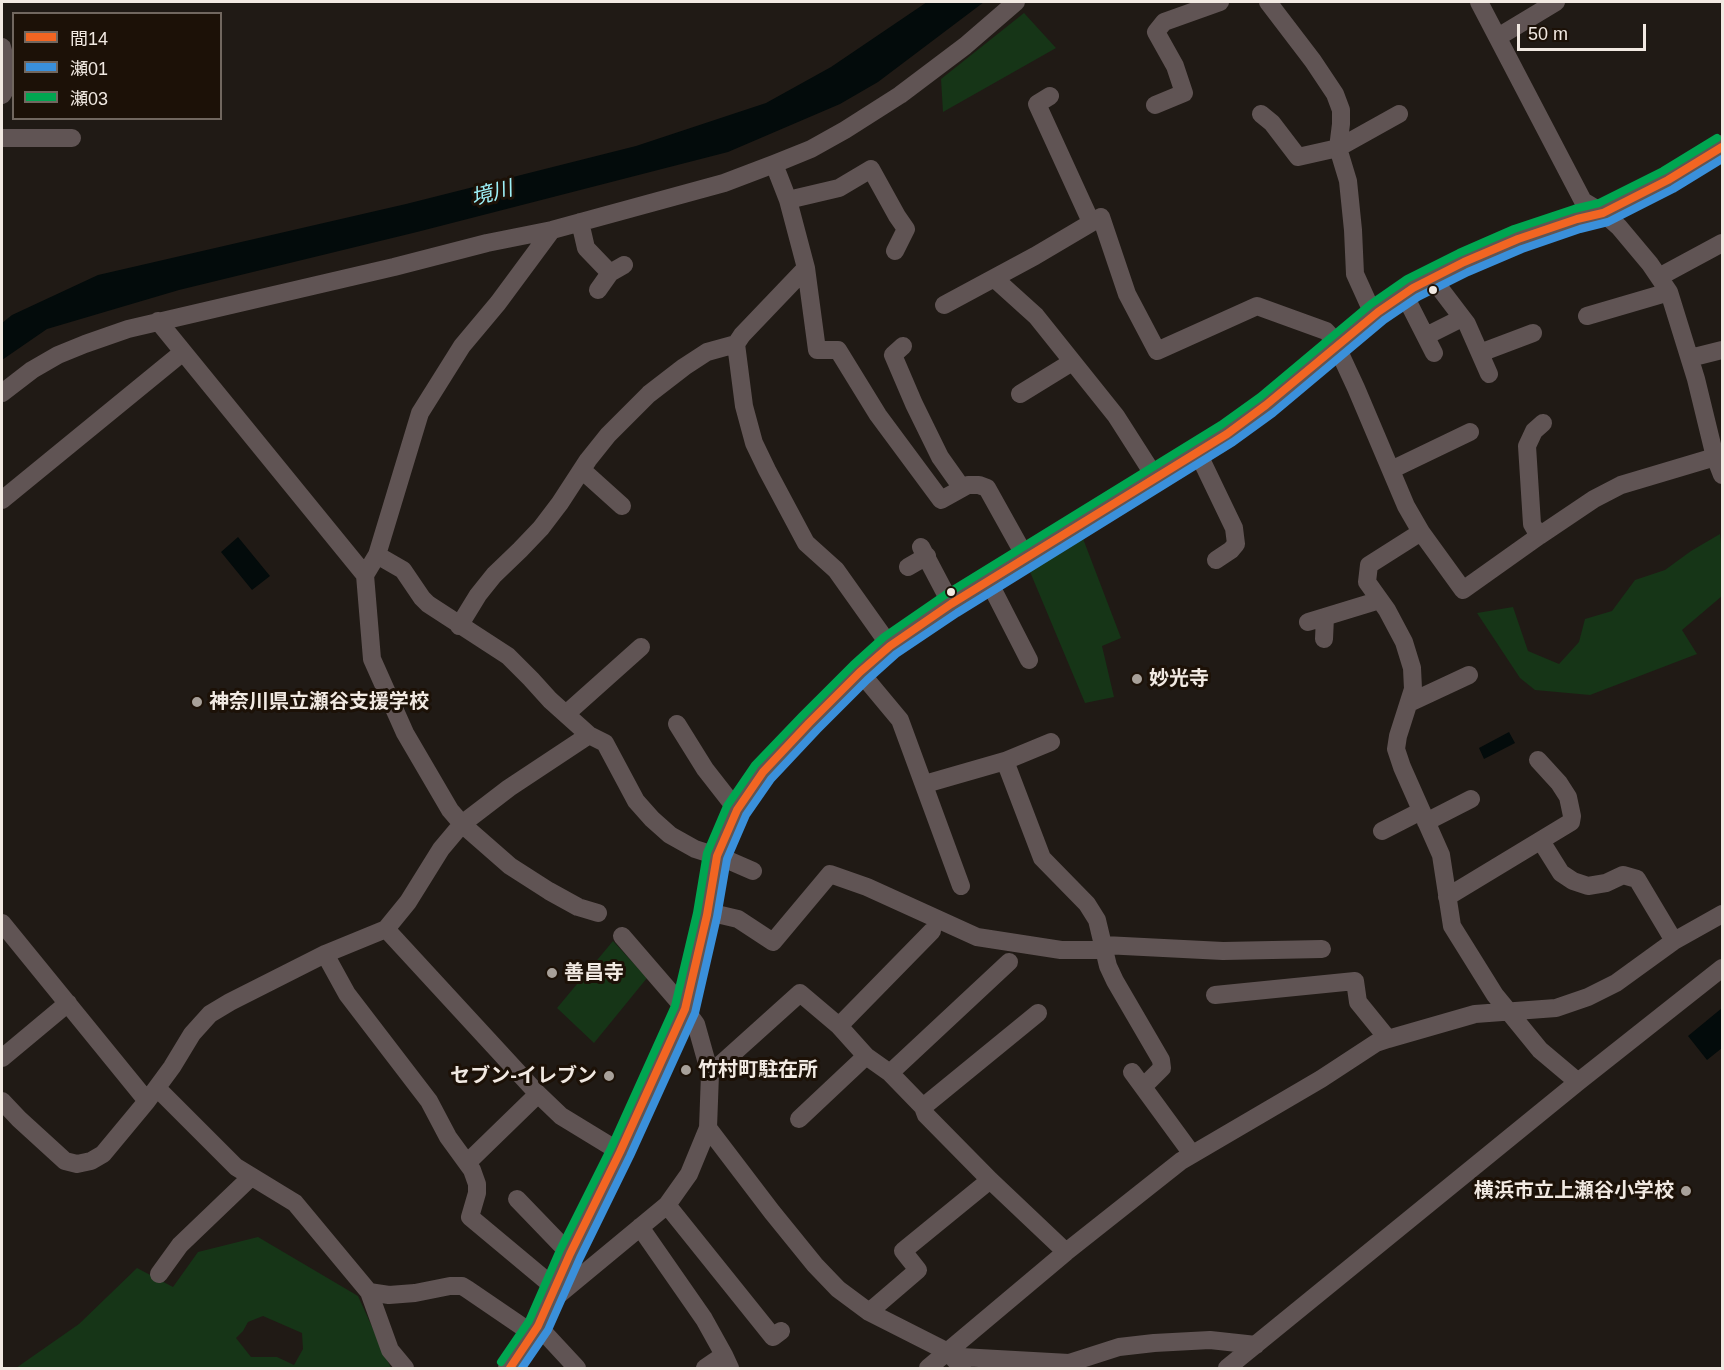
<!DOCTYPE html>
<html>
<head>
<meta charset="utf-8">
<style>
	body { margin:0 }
	#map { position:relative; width:1724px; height:1370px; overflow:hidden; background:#201a15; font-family:Arial,"Noto Sans JP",sans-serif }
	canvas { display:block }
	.frame { position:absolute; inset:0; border:3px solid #f1e9e2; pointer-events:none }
	.legend { position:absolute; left:12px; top:12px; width:210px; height:108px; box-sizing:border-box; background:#1c1107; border:2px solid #71675f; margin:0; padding:8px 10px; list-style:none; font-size:18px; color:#f1e9e2 }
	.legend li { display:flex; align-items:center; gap:12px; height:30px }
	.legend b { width:30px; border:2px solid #71675f }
	.scale { position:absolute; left:1517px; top:24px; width:129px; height:27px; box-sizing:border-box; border:3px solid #f1e9e2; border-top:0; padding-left:8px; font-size:18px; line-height:21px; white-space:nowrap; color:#f1e9e2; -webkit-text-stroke:4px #1c1107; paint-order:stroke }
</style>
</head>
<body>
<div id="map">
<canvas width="1724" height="1370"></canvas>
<div class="frame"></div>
<ul class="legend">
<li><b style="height:8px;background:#f26522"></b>間14</li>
<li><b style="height:8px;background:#3a90db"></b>瀬01</li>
<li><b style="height:8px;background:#00a651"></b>瀬03</li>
</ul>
<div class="scale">50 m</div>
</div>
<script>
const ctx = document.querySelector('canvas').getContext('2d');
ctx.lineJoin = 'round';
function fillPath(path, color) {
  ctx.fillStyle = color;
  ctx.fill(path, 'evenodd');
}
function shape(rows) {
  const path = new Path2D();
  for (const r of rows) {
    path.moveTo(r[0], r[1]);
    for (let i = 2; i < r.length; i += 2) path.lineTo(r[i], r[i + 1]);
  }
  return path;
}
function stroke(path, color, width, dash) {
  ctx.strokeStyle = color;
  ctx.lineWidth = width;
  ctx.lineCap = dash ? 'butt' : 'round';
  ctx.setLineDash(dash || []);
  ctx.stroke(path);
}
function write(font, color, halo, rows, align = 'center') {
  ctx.font = font + ' Arial,"Noto Sans JP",sans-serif';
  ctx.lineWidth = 6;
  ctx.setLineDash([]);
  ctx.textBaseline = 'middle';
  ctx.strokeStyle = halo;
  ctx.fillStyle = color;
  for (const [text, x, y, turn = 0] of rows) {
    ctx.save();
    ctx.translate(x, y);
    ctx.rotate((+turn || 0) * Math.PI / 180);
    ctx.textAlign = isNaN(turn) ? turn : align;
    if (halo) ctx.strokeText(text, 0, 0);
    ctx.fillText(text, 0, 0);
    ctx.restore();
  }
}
const green = shape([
	[1024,13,1056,48,943,112,941,79],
	[1720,534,1722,552,1722,596,1682,630,1697,654,1590,695,1535,690,1520,678,1477,613,1513,607,1528,651,1559,664,1579,642,1585,619,1612,611,1635,580,1665,570,1691,551],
	[1082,536,1121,638,1102,646,1114,697,1085,703,1028,567],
	[613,941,647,978,594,1043,557,1008],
	[258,1237,358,1296,391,1368,16,1368,79,1324,137,1268,173,1287,198,1252],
	[263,1316,302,1333,303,1349,294,1365,277,1357,251,1357,236,1338,243,1331,248,1322]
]);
const water = shape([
	[927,2,984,2,878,82,840,104,728,152,417,232,179,290,47,329,2,360,2,323,12,315,98,275,406,204,636,146,766,103,831,67],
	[238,537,270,576,252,590,221,552],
	[1509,732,1515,743,1484,759,1479,748],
	[1722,1008,1722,1048,1707,1060,1688,1036]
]);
const minor = shape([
	[1268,2,1313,61,1335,94,1341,110,1341,124,1338,148,1348,181,1353,230,1355,274,1374,316],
	[1479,2,1583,201,1603,213,1619,227,1650,264,1669,292,1696,379,1715,457,1722,475],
	[1498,37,1556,2],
	[2,47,8,69,5,90,2,95],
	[1050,96,1037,104,1091,222],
	[1155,105,1184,93,1175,66,1156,32,1164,22,1220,2],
	[1261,114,1272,123,1298,157,1338,148,1399,114],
	[2,138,72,138],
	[774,164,788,200,806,268,817,350,838,350,878,415,941,500,968,485,979,485,987,488,1026,558],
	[788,200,839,188,871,169,897,216,906,229,895,251],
	[580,222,586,248,610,273],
	[552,230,498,303,462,346,420,413,377,555,365,575,372,659,405,733,450,810,462,824,510,866,549,891,578,907,598,913],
	[1659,277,1722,243],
	[1432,278,1467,324,1489,374],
	[995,279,1036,316,1116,416,1155,477],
	[598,290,610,273,624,265],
	[1404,294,1434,353],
	[944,305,1035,256,1101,217,1127,294,1157,351,1257,306,1326,331,1339,345],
	[1587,316,1669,292],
	[158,321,365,575],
	[1426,336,1462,318],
	[736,344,744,406,754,443,767,470,806,543,836,570,890,646],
	[903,346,893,355,914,404,940,457,962,488],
	[1337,347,1356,388,1406,506,1421,532,1369,565,1367,582,1387,610,1404,642,1412,668,1413,689,1398,736,1396,749,1402,767,1441,855,1452,926,1495,995,1509,1012,1540,1050,1578,1082],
	[1480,353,1533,333],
	[1690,358,1722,350],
	[2,393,32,370,58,355,85,344,128,329,394,267,487,243,552,230,724,183,774,164,811,149,845,130,900,95,965,46,1016,2],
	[1020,394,1072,362],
	[1197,451,1234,528,1236,544,1231,550,1216,560],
	[582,470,622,506],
	[1391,470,1470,432],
	[2,500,183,352],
	[1421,532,1463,590,1539,536,1594,499,1621,485,1715,457],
	[1539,536,1532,524,1527,446,1534,431,1543,423],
	[921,547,951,604],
	[377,555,403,570,422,598,428,604,508,656,531,679,550,700,589,735,605,743,636,801,652,819,670,835,695,849,717,856],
	[908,567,927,556],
	[989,582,1029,660],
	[1308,622,1380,600],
	[459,626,478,595,494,575,520,550,541,528,560,503,588,460,608,435,649,394,684,367,707,352,736,344,742,335,806,268],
	[1324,639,1325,617],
	[860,672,900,720,961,886],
	[1409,703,1469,675],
	[566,714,641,647],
	[677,724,705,769,737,810],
	[1005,761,1042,858,1087,904,1097,920,1108,966,1115,981,1161,1060,1162,1068,1144,1086],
	[925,784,1005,761,1051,742],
	[1426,822,1471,799],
	[1382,831,1421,811],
	[1541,841,1561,873,1573,881,1588,886,1606,883,1623,875,1637,879,1674,941],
	[718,852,730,861,753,871],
	[1447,897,1571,822,1572,816,1568,797,1559,783,1538,760],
	[708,912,738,919,773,942,830,874,867,887,977,937,1061,950,1105,950],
	[2,923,147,1101],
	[386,929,538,1094,561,1116,620,1152],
	[622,936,685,1009,696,1024,710,1074,708,1128,772,1212,815,1265,838,1289,869,1312,948,1352,962,1368],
	[1104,945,1223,951,1322,949],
	[325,954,347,994,429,1101,448,1137,472,1170,477,1184,477,1193,470,1217,555,1288],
	[1215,995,1355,981,1358,1002,1388,1039],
	[839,1026,932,931],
	[2,1058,68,1003],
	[1132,1072,1192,1154],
	[890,1073,1009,962],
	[710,1074,800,993,839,1026,866,1056,890,1073,923,1107,926,1115,990,1180,1066,1252],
	[157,1088,236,1167,295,1203,369,1292,390,1350,405,1368],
	[2,1101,19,1119,65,1161,77,1164,91,1161,103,1154,147,1101,172,1067,192,1034,210,1014,230,1002,325,954,386,929,408,902,441,849,462,824,509,788,589,735],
	[923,1107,1038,1013],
	[799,1119,866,1056],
	[467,1163,538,1094],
	[517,1199,570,1254],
	[667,1205,773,1337,781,1331],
	[640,1227,704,1319,724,1355],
	[159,1274,180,1245,251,1177],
	[369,1292,389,1295,415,1293,450,1286,462,1286,467,1289,533,1334],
	[551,1301,667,1205,689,1174,708,1128],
	[869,1312,918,1270,903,1251,990,1180],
	[538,1326,577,1368],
	[948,1352,961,1357,1069,1363,1119,1347,1154,1343,1210,1340,1256,1345],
	[705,1368,724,1355,730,1368],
	[928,1368,1066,1252,1181,1161,1321,1079,1376,1043,1388,1039,1475,1014,1556,1008,1588,997,1616,983,1674,941,1722,914],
	[1227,1368,1578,1082,1722,968]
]);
const major = shape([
	[510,1368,538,1326,570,1254,620,1152,685,1009,707,915,717,856,737,810,763,772,809,723,860,672,890,646,951,604,1227,434,1266,405,1378,312,1413,288,1464,262,1518,239,1577,219,1603,213,1668,180,1722,147]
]);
const bus1 = shape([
	[510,1368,538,1326,570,1254,620,1152,685,1009,707,915,717,856,737,810,763,772,809,723,860,672,890,646,951,604,1227,434,1266,405,1378,312,1413,288,1464,262,1518,239,1577,219,1603,213,1668,180,1722,147]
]);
const bus2 = shape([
	[522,1368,548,1330,580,1258,630,1156,695,1013,717,917,727,859,746,815,771,779,817,730,867,680,896,654,957,613,1233,442,1273,413,1384,320,1418,297,1468,272,1522,249,1580,229,1608,222,1673,189,1722,159]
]);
const bus3 = shape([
	[501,1362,529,1321,560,1250,611,1148,675,1006,697,913,707,853,727,806,755,765,802,716,853,665,884,637,945,595,1221,425,1260,397,1371,304,1407,279,1459,253,1514,229,1574,209,1599,203,1663,171,1717,138]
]);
const markers = [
	[1433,290,5,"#f1e9e2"],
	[951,592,5,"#f1e9e2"],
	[1137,679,6,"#a8a19a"],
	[197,702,6,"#a8a19a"],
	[552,973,6,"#a8a19a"],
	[686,1070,6,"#a8a19a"],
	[609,1076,6,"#a8a19a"],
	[1686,1191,6,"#a8a19a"]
];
const poiNames = [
	["妙光寺",1149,679],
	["神奈川県立瀬谷支援学校",209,702],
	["善昌寺",564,973],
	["竹村町駐在所",698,1070],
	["セブン-イレブン",597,1076,"right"],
	["横浜市立上瀬谷小学校",1674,1191,"right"]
];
const waterNames = [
	["境川",492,194,-15]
];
fillPath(green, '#163517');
fillPath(water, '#030b0b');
stroke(minor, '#605454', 18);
stroke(major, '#615553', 24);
stroke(bus1, '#f26522', 8);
stroke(bus2, '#3a90db', 8);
stroke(bus3, '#00a651', 8);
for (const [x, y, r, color] of markers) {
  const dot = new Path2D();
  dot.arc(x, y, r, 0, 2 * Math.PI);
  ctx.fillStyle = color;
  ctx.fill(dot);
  stroke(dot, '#1c1107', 2);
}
write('bold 20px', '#f1e9e2', '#1c1107', poiNames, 'left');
write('italic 21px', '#9ef1f8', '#1c1107', waterNames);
</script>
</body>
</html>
